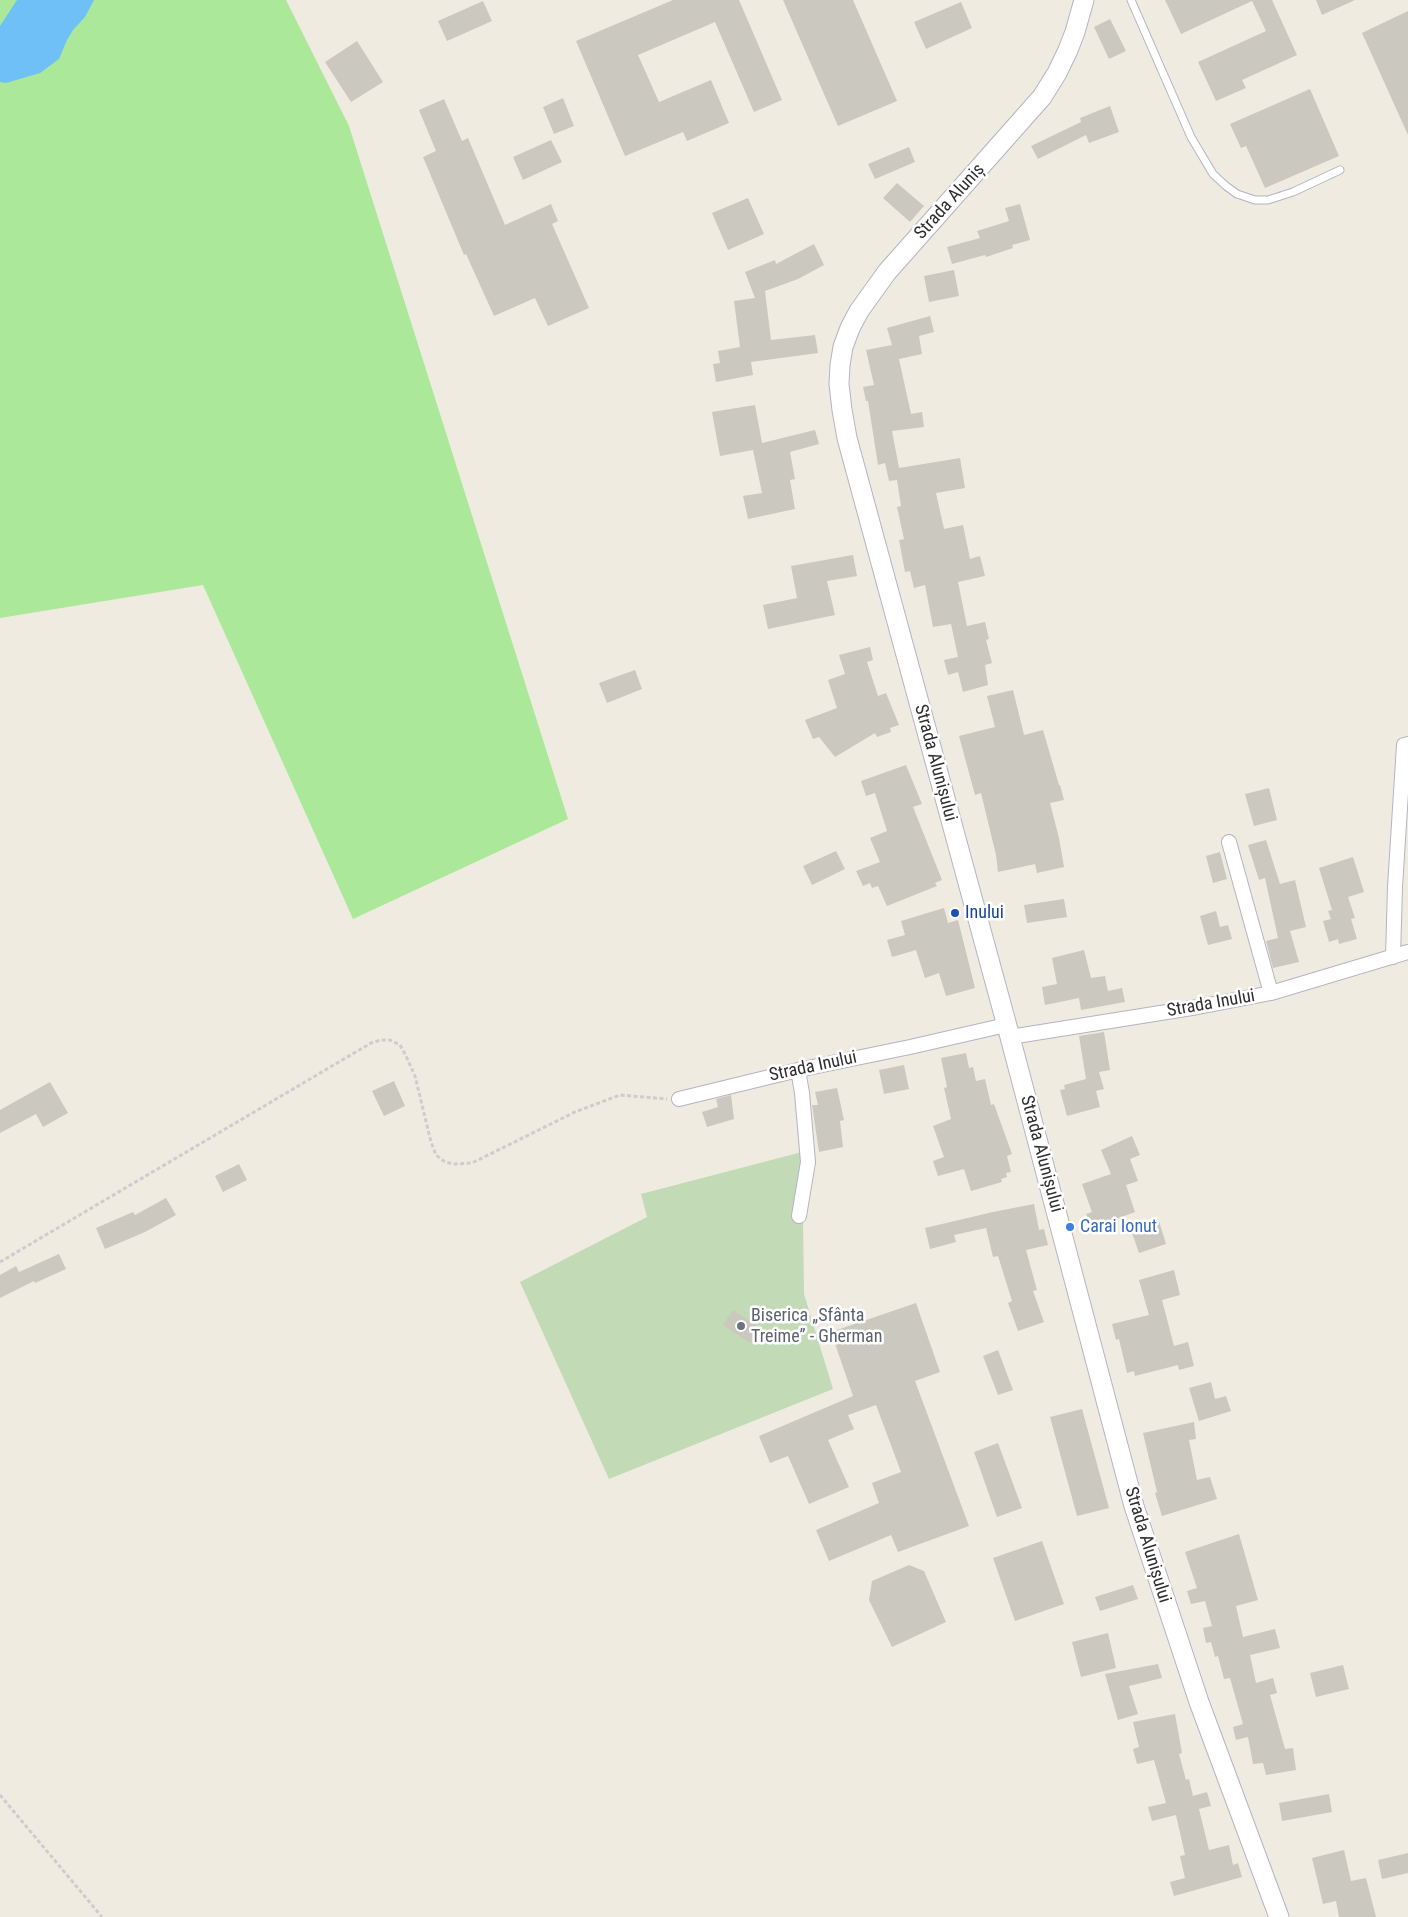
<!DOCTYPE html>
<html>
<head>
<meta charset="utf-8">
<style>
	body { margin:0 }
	canvas { display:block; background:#f0ebe0 }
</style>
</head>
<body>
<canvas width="1408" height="1917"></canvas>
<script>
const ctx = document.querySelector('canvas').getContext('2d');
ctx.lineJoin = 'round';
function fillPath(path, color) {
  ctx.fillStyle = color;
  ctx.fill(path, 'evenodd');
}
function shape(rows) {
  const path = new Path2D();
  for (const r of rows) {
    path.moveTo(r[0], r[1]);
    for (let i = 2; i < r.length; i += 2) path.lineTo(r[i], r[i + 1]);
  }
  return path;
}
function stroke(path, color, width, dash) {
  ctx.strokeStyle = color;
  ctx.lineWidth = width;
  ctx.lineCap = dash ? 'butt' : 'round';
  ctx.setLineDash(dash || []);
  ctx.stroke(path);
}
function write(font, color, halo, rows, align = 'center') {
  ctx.font = font + ' "Roboto Condensed",sans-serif';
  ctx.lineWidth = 5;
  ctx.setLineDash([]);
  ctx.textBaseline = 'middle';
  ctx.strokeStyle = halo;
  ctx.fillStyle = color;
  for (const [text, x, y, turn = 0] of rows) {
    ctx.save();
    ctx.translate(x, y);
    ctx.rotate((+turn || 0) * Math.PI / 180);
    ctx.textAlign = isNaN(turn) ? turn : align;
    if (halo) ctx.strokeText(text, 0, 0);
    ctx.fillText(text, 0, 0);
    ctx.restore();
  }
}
const green = shape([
	[0,0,286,0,349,126,568,819,353,919,203,585,0,618]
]);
const cemetery = shape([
	[802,1152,805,1161,792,1219,803,1220,804,1294,833,1389,609,1479,520,1282,647,1217,641,1194]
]);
const water = shape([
	[17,0,94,0,85,17,73,30,67,40,59,59,40,73,6,83,0,82,0,26]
]);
const building = shape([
	[673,0,739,0,782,100,754,112,715,22,638,55,659,102,711,80,729,123,687,141,683,132,625,156,576,41],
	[783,0,853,0,897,101,838,126],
	[1165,0,1272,0,1297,55,1242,80,1246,88,1216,101,1198,62,1266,31,1252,1,1181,34],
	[1316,0,1355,0,1322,15],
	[483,1,492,21,447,41,438,21],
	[961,2,972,28,926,49,914,22],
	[1408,11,1408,135,1362,33],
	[1110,19,1126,51,1109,59,1094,27],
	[357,41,383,82,351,102,325,62],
	[1310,89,1339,156,1265,188,1246,146,1241,148,1230,124],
	[563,98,574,126,554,134,543,107],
	[444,99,462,141,468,138,505,225,551,204,558,221,552,224,589,308,548,326,535,298,494,316,466,254,464,255,423,157,436,151,419,110],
	[1110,106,1119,132,1089,143,1086,135,1038,159,1031,146,1081,122,1080,118],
	[551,140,562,162,523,180,513,157],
	[909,147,915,162,875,179,868,164],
	[897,183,924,206,910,222,883,198],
	[748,198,764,234,728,250,712,213],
	[1020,204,1030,240,1012,245,1013,248,986,257,985,255,952,264,947,247,980,238,977,231,1009,221,1005,208],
	[814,244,824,265,798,279,765,291,771,340,815,335,818,353,751,362,753,375,716,382,713,364,720,363,718,351,740,347,734,301,755,298,745,272,775,260,776,264],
	[954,270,959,296,929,302,924,276],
	[930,316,934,332,919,336,922,354,899,359,911,414,922,412,924,427,892,431,899,468,960,458,965,488,936,493,944,529,963,525,970,559,980,556,985,576,958,582,967,626,985,622,989,639,986,640,992,663,985,665,988,685,963,692,958,672,948,675,944,660,958,657,951,624,933,627,925,585,914,588,910,571,905,572,899,540,904,539,897,507,901,506,897,480,889,481,885,463,878,465,868,401,866,401,863,387,874,385,866,350,892,345,887,328],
	[755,405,762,443,815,430,819,444,790,452,795,479,790,480,795,509,748,519,743,496,762,493,753,450,720,456,712,412],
	[853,555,857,576,827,581,835,615,768,629,763,605,797,598,791,566],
	[870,647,873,660,867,662,878,696,886,693,899,725,890,728,891,732,877,737,875,733,835,757,819,737,813,739,805,720,837,708,828,680,845,674,839,655],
	[635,670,642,689,607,703,599,683],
	[1013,690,1024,735,1043,730,1059,785,1060,785,1064,800,1050,803,1059,838,1064,867,1037,873,1035,864,998,872,996,855,981,793,975,795,959,736,995,727,987,696],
	[906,765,922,804,913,807,942,880,935,883,937,886,887,906,878,886,872,888,870,883,863,886,856,871,880,862,870,838,887,831,875,793,866,796,861,781],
	[1269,788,1277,820,1254,826,1245,794],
	[1266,840,1280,884,1295,880,1306,927,1290,931,1299,962,1273,968,1266,941,1278,938,1265,878,1259,880,1248,845],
	[836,851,845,869,812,885,803,866],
	[1220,852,1227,879,1213,883,1206,856],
	[1353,857,1364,892,1348,897,1355,918,1351,919,1357,939,1339,944,1338,939,1329,942,1323,921,1331,919,1328,911,1332,910,1319,868],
	[1064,899,1067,917,1027,923,1024,905],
	[944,908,948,923,958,920,975,988,946,996,939,973,925,978,916,950,892,957,887,940,905,935,901,921],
	[1216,911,1220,927,1228,925,1232,939,1208,945,1200,916],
	[1084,950,1091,978,1105,976,1108,991,1122,988,1125,1002,1081,1010,1079,998,1045,1005,1042,987,1057,984,1052,958],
	[1104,1032,1110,1070,1099,1072,1104,1089,1096,1091,1100,1107,1067,1116,1060,1090,1065,1089,1064,1085,1086,1079,1079,1036],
	[966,1053,969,1068,973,1067,976,1081,985,1079,991,1105,994,1104,1012,1154,1007,1156,1011,1172,1006,1173,1007,1177,1001,1179,1002,1182,971,1191,964,1169,938,1176,933,1161,944,1157,933,1126,951,1119,944,1088,947,1087,941,1058],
	[904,1065,909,1089,884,1094,879,1070],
	[394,1081,405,1106,384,1116,372,1091],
	[50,1082,68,1113,43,1127,36,1114,0,1133,0,1110],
	[837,1088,844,1120,840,1121,843,1147,819,1152,812,1105,818,1105,815,1092],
	[731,1095,734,1119,707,1127,702,1112,718,1107,716,1099],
	[1132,1136,1140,1155,1130,1159,1138,1181,1126,1185,1135,1212,1092,1228,1086,1214,1092,1212,1082,1184,1111,1174,1101,1150],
	[239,1164,247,1180,223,1192,215,1176],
	[166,1198,176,1215,145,1232,105,1249,96,1228,133,1212,135,1215],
	[1034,1204,1039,1230,1044,1229,1048,1245,1026,1250,1037,1290,1033,1291,1044,1322,1018,1331,1008,1303,1012,1301,998,1256,993,1257,986,1228,954,1235,956,1242,930,1249,925,1228,993,1212],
	[1159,1221,1166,1244,1139,1253,1131,1230],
	[59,1254,66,1269,35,1283,34,1281,0,1298,0,1275,16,1266,19,1272],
	[1174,1270,1180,1295,1162,1300,1174,1346,1188,1342,1194,1366,1179,1370,1178,1365,1135,1376,1134,1371,1127,1373,1119,1339,1116,1340,1112,1324,1149,1315,1139,1280],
	[916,1303,940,1372,915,1381,969,1526,898,1552,891,1535,829,1561,816,1530,879,1503,872,1483,901,1472,876,1405,848,1415,854,1429,828,1440,849,1487,809,1504,788,1456,770,1463,759,1436,853,1396,831,1332],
	[733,1310,760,1328,750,1343,723,1325],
	[998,1350,1013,1390,998,1395,983,1356],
	[1211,1382,1215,1399,1226,1396,1231,1411,1199,1421,1189,1388],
	[1082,1409,1109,1508,1077,1516,1050,1417],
	[1194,1422,1196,1439,1189,1440,1197,1480,1210,1477,1217,1499,1162,1516,1155,1493,1157,1492,1143,1433],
	[998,1443,1022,1508,997,1517,974,1452],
	[1239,1534,1258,1600,1236,1606,1243,1637,1275,1629,1280,1648,1250,1655,1256,1683,1273,1678,1277,1693,1270,1695,1285,1749,1293,1748,1296,1770,1266,1775,1263,1763,1253,1764,1248,1737,1236,1740,1233,1727,1243,1724,1230,1678,1224,1679,1218,1656,1215,1657,1211,1642,1206,1643,1203,1628,1212,1626,1205,1601,1191,1604,1187,1591,1197,1588,1185,1552],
	[1042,1541,1064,1604,1015,1621,993,1558],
	[909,1565,924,1571,946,1622,892,1647,869,1600,872,1581],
	[1133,1585,1138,1599,1100,1611,1095,1597],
	[1108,1633,1116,1668,1081,1677,1072,1642],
	[1158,1664,1162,1678,1129,1686,1138,1714,1118,1720,1105,1674],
	[1343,1665,1349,1689,1316,1697,1310,1673],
	[1175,1714,1182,1753,1179,1754,1186,1780,1189,1779,1193,1796,1207,1792,1211,1806,1199,1809,1209,1850,1229,1845,1233,1865,1238,1863,1242,1877,1174,1896,1170,1882,1185,1878,1180,1856,1185,1855,1176,1815,1152,1821,1148,1807,1166,1803,1154,1760,1137,1764,1133,1749,1139,1747,1133,1722],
	[1329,1794,1332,1812,1282,1821,1279,1803],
	[1344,1850,1351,1881,1366,1878,1376,1917,1339,1917,1336,1901,1323,1904,1312,1858],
	[1408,1853,1408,1873,1382,1879,1378,1860]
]);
const path = shape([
	[0,1262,371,1043,381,1040,390,1040,400,1045,406,1056,415,1076,431,1142,436,1155,445,1162,455,1164,472,1163,575,1112,620,1095,667,1099],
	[0,1795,102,1917]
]);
const service = shape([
	[1131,0,1191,137,1213,174,1226,186,1237,194,1255,200,1268,200,1293,192,1340,170]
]);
const minor = shape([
	[1229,842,1271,993],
	[1393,957,1395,887,1404,745,1408,744],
	[1010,1037,1198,1007,1271,993,1408,952],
	[798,1070,802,1093,808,1162,799,1216],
	[679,1099,798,1070,910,1047,1006,1025]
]);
const secondary = shape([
	[1084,0,1075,32,1068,50,1057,73,1042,97,887,272,859,311,850,328,843,347,840,365,839,384,842,410,847,438,1010,1037,1134,1506,1199,1702,1279,1917]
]);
const markers = [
	[955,913,5,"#1a4fb4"],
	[1070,1227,5,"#3f7fe0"],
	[741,1326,5,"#6b7280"]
];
const streetNames = [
	["Strada Aluniș",950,202,-48],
	["Strada Alunișului",935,763,75],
	["Strada Inului",1211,1004,-10],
	["Strada Inului",813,1067,-12],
	["Strada Alunișului",1041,1154,75],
	["Strada Alunișului",1147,1545,73]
];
const transitNames = [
	["Inului",965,913]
];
const shopNames = [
	["Carai Ionut",1080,1227]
];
const worshipNames = [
	["Biserica „Sfânta",751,1316],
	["Treime” - Gherman",751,1337]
];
fillPath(green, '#abe89a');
fillPath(cemetery, '#c3dab6');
fillPath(water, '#6fc0f6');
fillPath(building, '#cbc8bf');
stroke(service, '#b4b4c2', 9);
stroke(minor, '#b4b4c2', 16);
stroke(secondary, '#b4b4c2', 21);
stroke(path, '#cdcdcd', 3, [4, 2.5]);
stroke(service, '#fff', 7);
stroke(minor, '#fff', 14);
stroke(secondary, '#fff', 19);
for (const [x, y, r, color] of markers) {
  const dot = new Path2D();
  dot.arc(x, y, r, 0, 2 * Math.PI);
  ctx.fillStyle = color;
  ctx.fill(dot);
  stroke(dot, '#fff', 2);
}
write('18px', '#2e2e2e', '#fff', streetNames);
write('18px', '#164399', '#fff', transitNames, 'left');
write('18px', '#366cbe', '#fff', shopNames, 'left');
write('18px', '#5b616d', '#fff', worshipNames, 'left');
</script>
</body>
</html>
